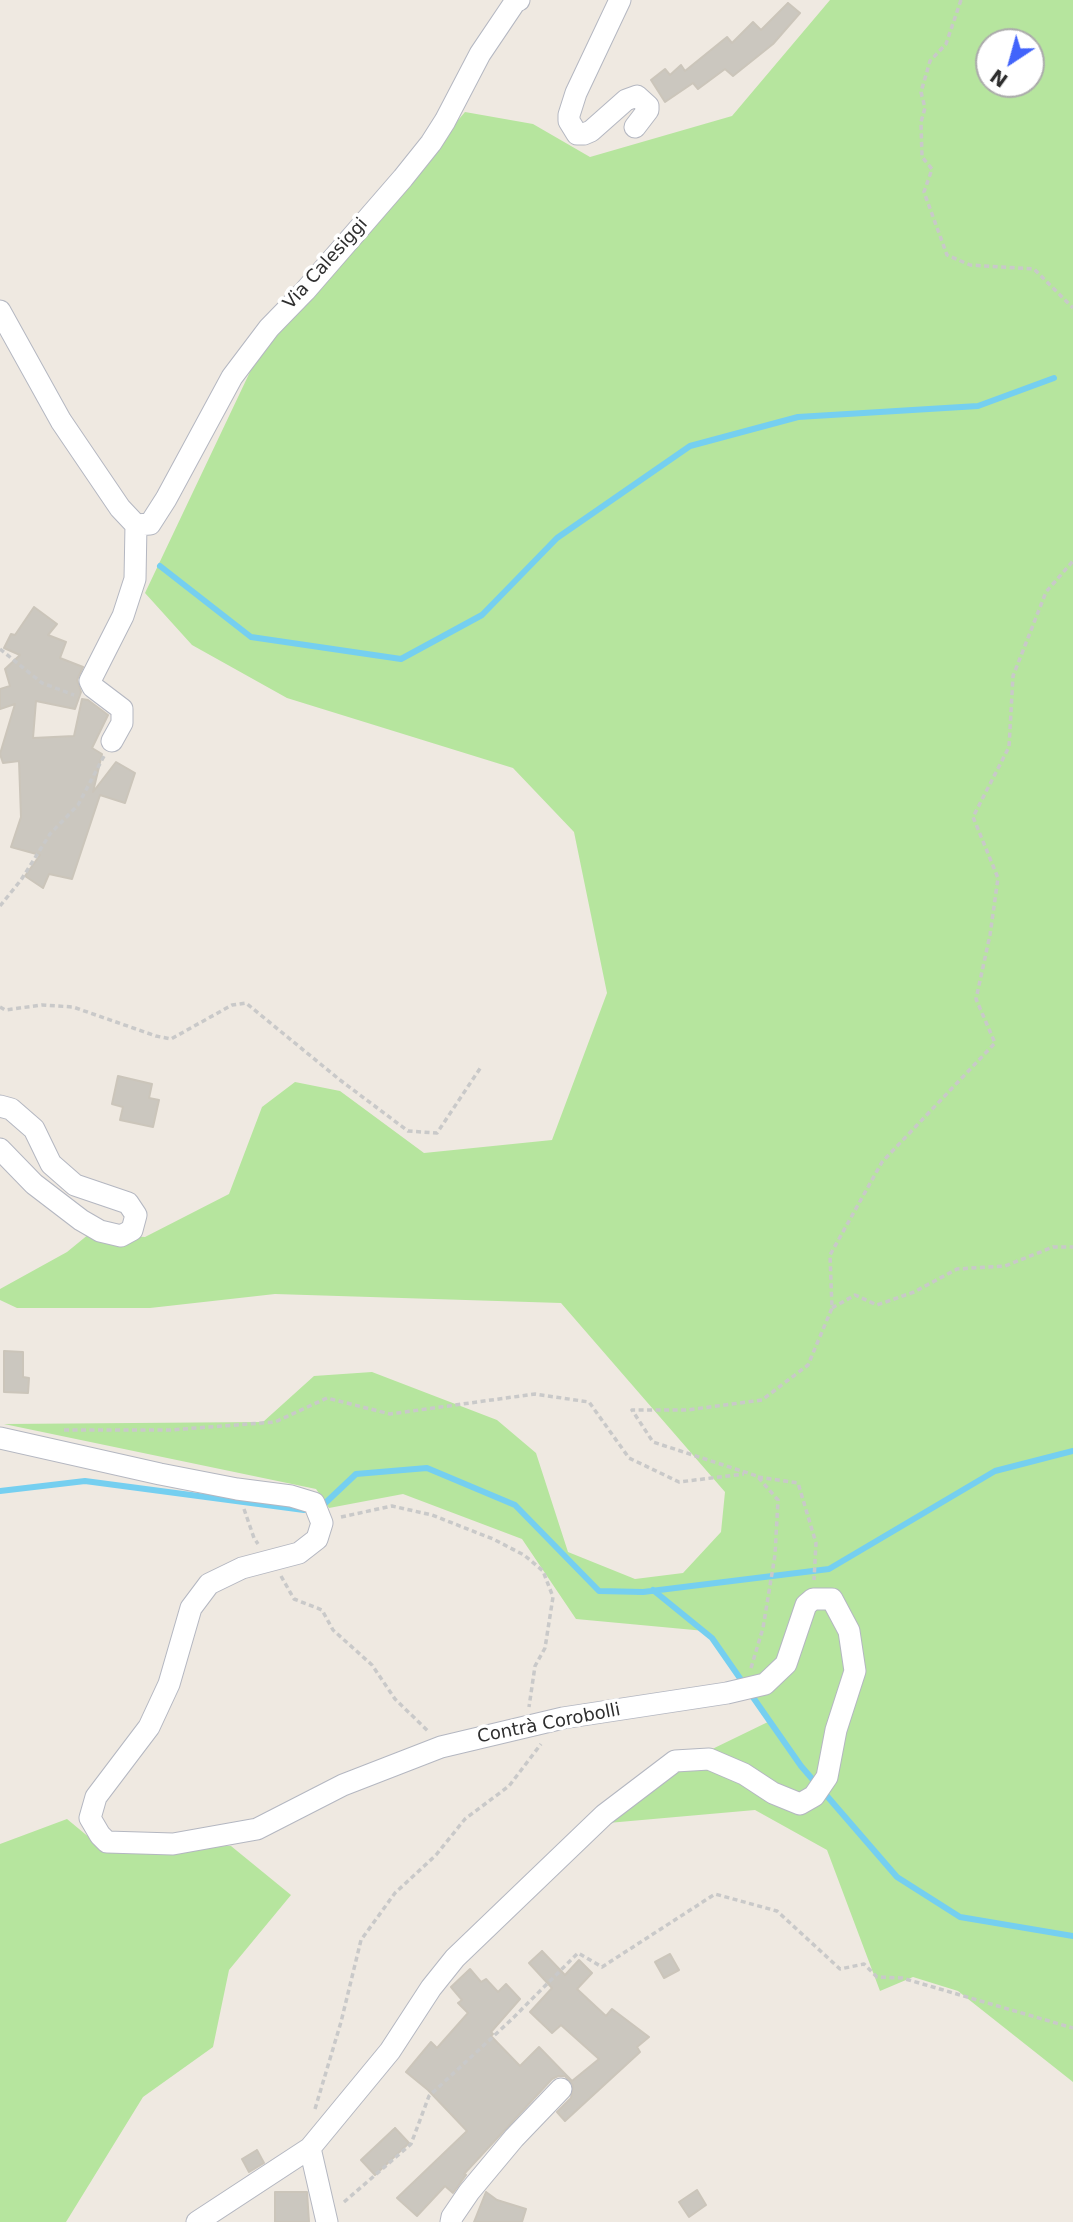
<!DOCTYPE html>
<html>
<head>
<meta charset="utf-8">
<style>
	body { margin:0 }
	#map { position:relative; width:1073px; height:2222px; overflow:hidden; background:#efe9e1; font-family:"DejaVu Sans",sans-serif }
	canvas { display:block }
	.north { position:absolute; left:975px; top:28px; width:70px; height:70px; box-sizing:border-box; background:#fff; border:2px solid #ababab; border-radius:50%; rotate:216deg; font-size:19px; font-weight:700; line-height:28px; text-align:center; color:#2e2e2e }
	.north::after { content:''; display:block; margin:auto; width:24px; height:32px; background:#4264fb; clip-path:polygon(50% 0,100% 100%,50% 72%,0 100%) }
</style>
</head>
<body>
<div id="map">
<canvas width="1073" height="2222"></canvas>
<div class="north">N</div>
</div>
<script>
const ctx = document.querySelector('canvas').getContext('2d');
ctx.lineJoin = 'round';
function fillPath(path, color) {
  ctx.fillStyle = color;
  ctx.fill(path, 'evenodd');
}
function shape(rows) {
  const path = new Path2D();
  for (const r of rows) {
    path.moveTo(r[0], r[1]);
    for (let i = 2; i < r.length; i += 2) path.lineTo(r[i], r[i + 1]);
  }
  return path;
}
function stroke(path, color, width, dash) {
  ctx.strokeStyle = color;
  ctx.lineWidth = width;
  ctx.lineCap = dash ? 'butt' : 'round';
  ctx.setLineDash(dash || []);
  ctx.stroke(path);
}
function write(font, color, halo, rows, align = 'center') {
  ctx.font = font + ' "DejaVu Sans",sans-serif';
  ctx.lineWidth = 7;
  ctx.setLineDash([]);
  ctx.textBaseline = 'middle';
  ctx.strokeStyle = halo;
  ctx.fillStyle = color;
  for (const [text, x, y, turn = 0] of rows) {
    ctx.save();
    ctx.translate(x, y);
    ctx.rotate((+turn || 0) * Math.PI / 180);
    ctx.textAlign = isNaN(turn) ? turn : align;
    if (halo) ctx.strokeText(text, 0, 0);
    ctx.fillText(text, 0, 0);
    ctx.restore();
  }
}
const green = shape([
	[830,0,1073,0,1073,2082,958,1991,913,1977,880,1991,827,1850,755,1810,608,1823,669,1770,772,1720,705,1631,576,1619,522,1539,403,1494,329,1508,316,1489,4,1424,263,1422,314,1376,372,1372,497,1420,536,1453,568,1552,635,1579,683,1573,721,1532,725,1492,561,1303,275,1294,150,1308,17,1308,0,1300,0,1289,67,1252,89,1234,145,1237,229,1194,262,1107,295,1082,340,1091,424,1153,552,1140,607,993,574,832,513,768,287,698,192,645,145,593,258,355,465,112,533,124,590,157,732,116],
	[989,42,1031,42,1031,84,989,84],
	[67,1819,102,1848,231,1846,291,1895,229,1970,213,2047,143,2097,66,2222,0,2222,0,1844]
]);
const stream = shape([
	[160,566,251,637,401,659,482,615,557,538,690,446,798,417,978,406,1054,378],
	[0,1491,85,1481,304,1510],
	[320,1508,356,1474,427,1468,515,1505,599,1591,643,1592,829,1569,995,1471,1073,1451],
	[653,1590,712,1638,744,1684],
	[750,1693,801,1766,897,1877,960,1917,1073,1936]
]);
const building = shape([
	[788,3,800,13,773,44,733,76,725,69,698,89,693,83,665,102,651,80,665,69,670,75,681,65,685,71,727,37,732,43,753,22,761,30,788,3],
	[34,607,57,624,48,635,66,642,60,658,83,667,77,680,81,692,75,709,36,701,33,738,74,736,82,699,88,700,108,715,92,748,102,754,93,792,116,762,135,773,125,803,100,795,72,879,49,874,43,888,25,876,40,855,11,847,21,817,19,761,3,763,0,754,15,704,0,709,0,689,10,686,5,669,20,655,4,648,11,634,15,635,34,607],
	[118,1076,152,1084,149,1098,159,1100,153,1127,120,1120,123,1107,112,1104,118,1076],
	[4,1351,23,1352,23,1377,29,1378,28,1393,4,1392,4,1351],
	[542,1951,565,1975,579,1960,592,1973,577,1989,606,2016,612,2009,649,2037,637,2047,640,2052,565,2121,557,2112,571,2098,573,2085,565,2076,558,2076,552,2079,464,2174,466,2175,453,2193,445,2186,417,2216,397,2198,467,2131,428,2090,406,2072,431,2042,437,2048,468,2013,458,2003,462,2000,451,1987,470,1969,481,1982,486,1979,498,1992,506,1984,520,1999,491,2032,493,2034,491,2036,520,2066,539,2047,572,2081,599,2059,561,2025,552,2033,530,2012,552,1988,529,1963,542,1951],
	[670,1954,679,1970,664,1978,655,1962,670,1954],
	[395,2128,409,2143,375,2175,361,2160,395,2128],
	[257,2150,264,2163,249,2172,242,2159,257,2150],
	[697,2190,706,2205,689,2217,679,2202,697,2190],
	[275,2192,307,2192,309,2222,275,2222,275,2192],
	[486,2192,497,2200,526,2209,522,2222,474,2222,486,2192]
]);
const path = shape([
	[961,0,946,44,930,61,921,92,925,108,921,122,922,157,932,169,924,192,947,255,970,265,1034,269,1073,308],
	[0,649,42,683,74,695],
	[0,906,21,880,50,834,78,805,104,756],
	[0,1007,5,1010,42,1005,73,1007,156,1036,171,1039,232,1005,246,1003,340,1080,408,1131,437,1133,481,1067],
	[832,1308,855,1295,877,1305,914,1292,957,1269,1005,1266,1053,1247,1073,1247],
	[64,1430,170,1430,275,1422,327,1398,390,1414,535,1394,589,1402,629,1458,679,1482,744,1474],
	[758,1477,798,1483,816,1543,814,1580],
	[244,1509,254,1538,258,1544],
	[341,1517,392,1506,432,1515,493,1539,524,1555,543,1571,553,1597,545,1648,535,1666,529,1707],
	[281,1576,294,1599,322,1610,333,1630,372,1665,395,1699,429,1732],
	[751,1668,763,1628,775,1555,778,1500,757,1476,653,1442,632,1410,687,1410,762,1400,808,1365,832,1308,830,1255,882,1162,995,1043,976,999,990,935,998,878,973,817,1009,747,1013,676,1046,592,1073,561],
	[315,2109,341,2022,361,1940,395,1893,436,1855,465,1819,509,1786,541,1744],
	[344,2202,411,2144,429,2096,511,2020,578,1953,602,1967,715,1894,777,1911,840,1969,864,1964,877,1977,902,1978,1073,2028]
]);
const minor = shape([
	[620,0,576,93,569,115,569,121,577,134,584,134,591,131,626,100,637,96,648,106,648,110,635,127],
	[0,311,61,421,120,508,136,525,150,524,166,499,232,377,269,328,305,291,403,178,431,143,445,121,480,54,515,2,519,0],
	[112,741,122,723,122,709,93,687,90,681,123,616,135,579,136,525],
	[0,1106,11,1109,34,1129,51,1164,75,1185,128,1203,136,1215,132,1230,121,1236,100,1231,81,1220,34,1184,0,1149],
	[0,1438,160,1474,237,1489,291,1496,314,1503,322,1523,317,1539,299,1553,242,1568,209,1584,191,1608,169,1684,149,1727,96,1797,90,1818,100,1835,107,1842,173,1844,257,1829,343,1785,441,1747,563,1718,727,1693,765,1684,786,1664,806,1605,813,1599,832,1599,849,1631,855,1671,836,1730,827,1777,814,1796,800,1804,773,1793,744,1774,709,1759,675,1761,604,1815,455,1958,431,1988,390,2051,310,2148,197,2222],
	[310,2148,327,2222],
	[451,2222,452,2217,469,2192,514,2138,561,2089]
]);
const streetNames = [
	["Via Calesiggi",326,264,-48],
	["Contrà Corobolli",549,1724,-11]
];
fillPath(green, '#b6e59e');
stroke(stream, '#75cff0', 6);
fillPath(building, '#cbc7bf');
stroke(building, '#cbc5ba', 2);
stroke(minor, '#b4b7c1', 23);
stroke(path, '#c9c9c9', 3.5, [5, 3.5]);
stroke(minor, '#fff', 21);
write('18px', '#2e2e2e', '#fff', streetNames);
</script>
</body>
</html>
